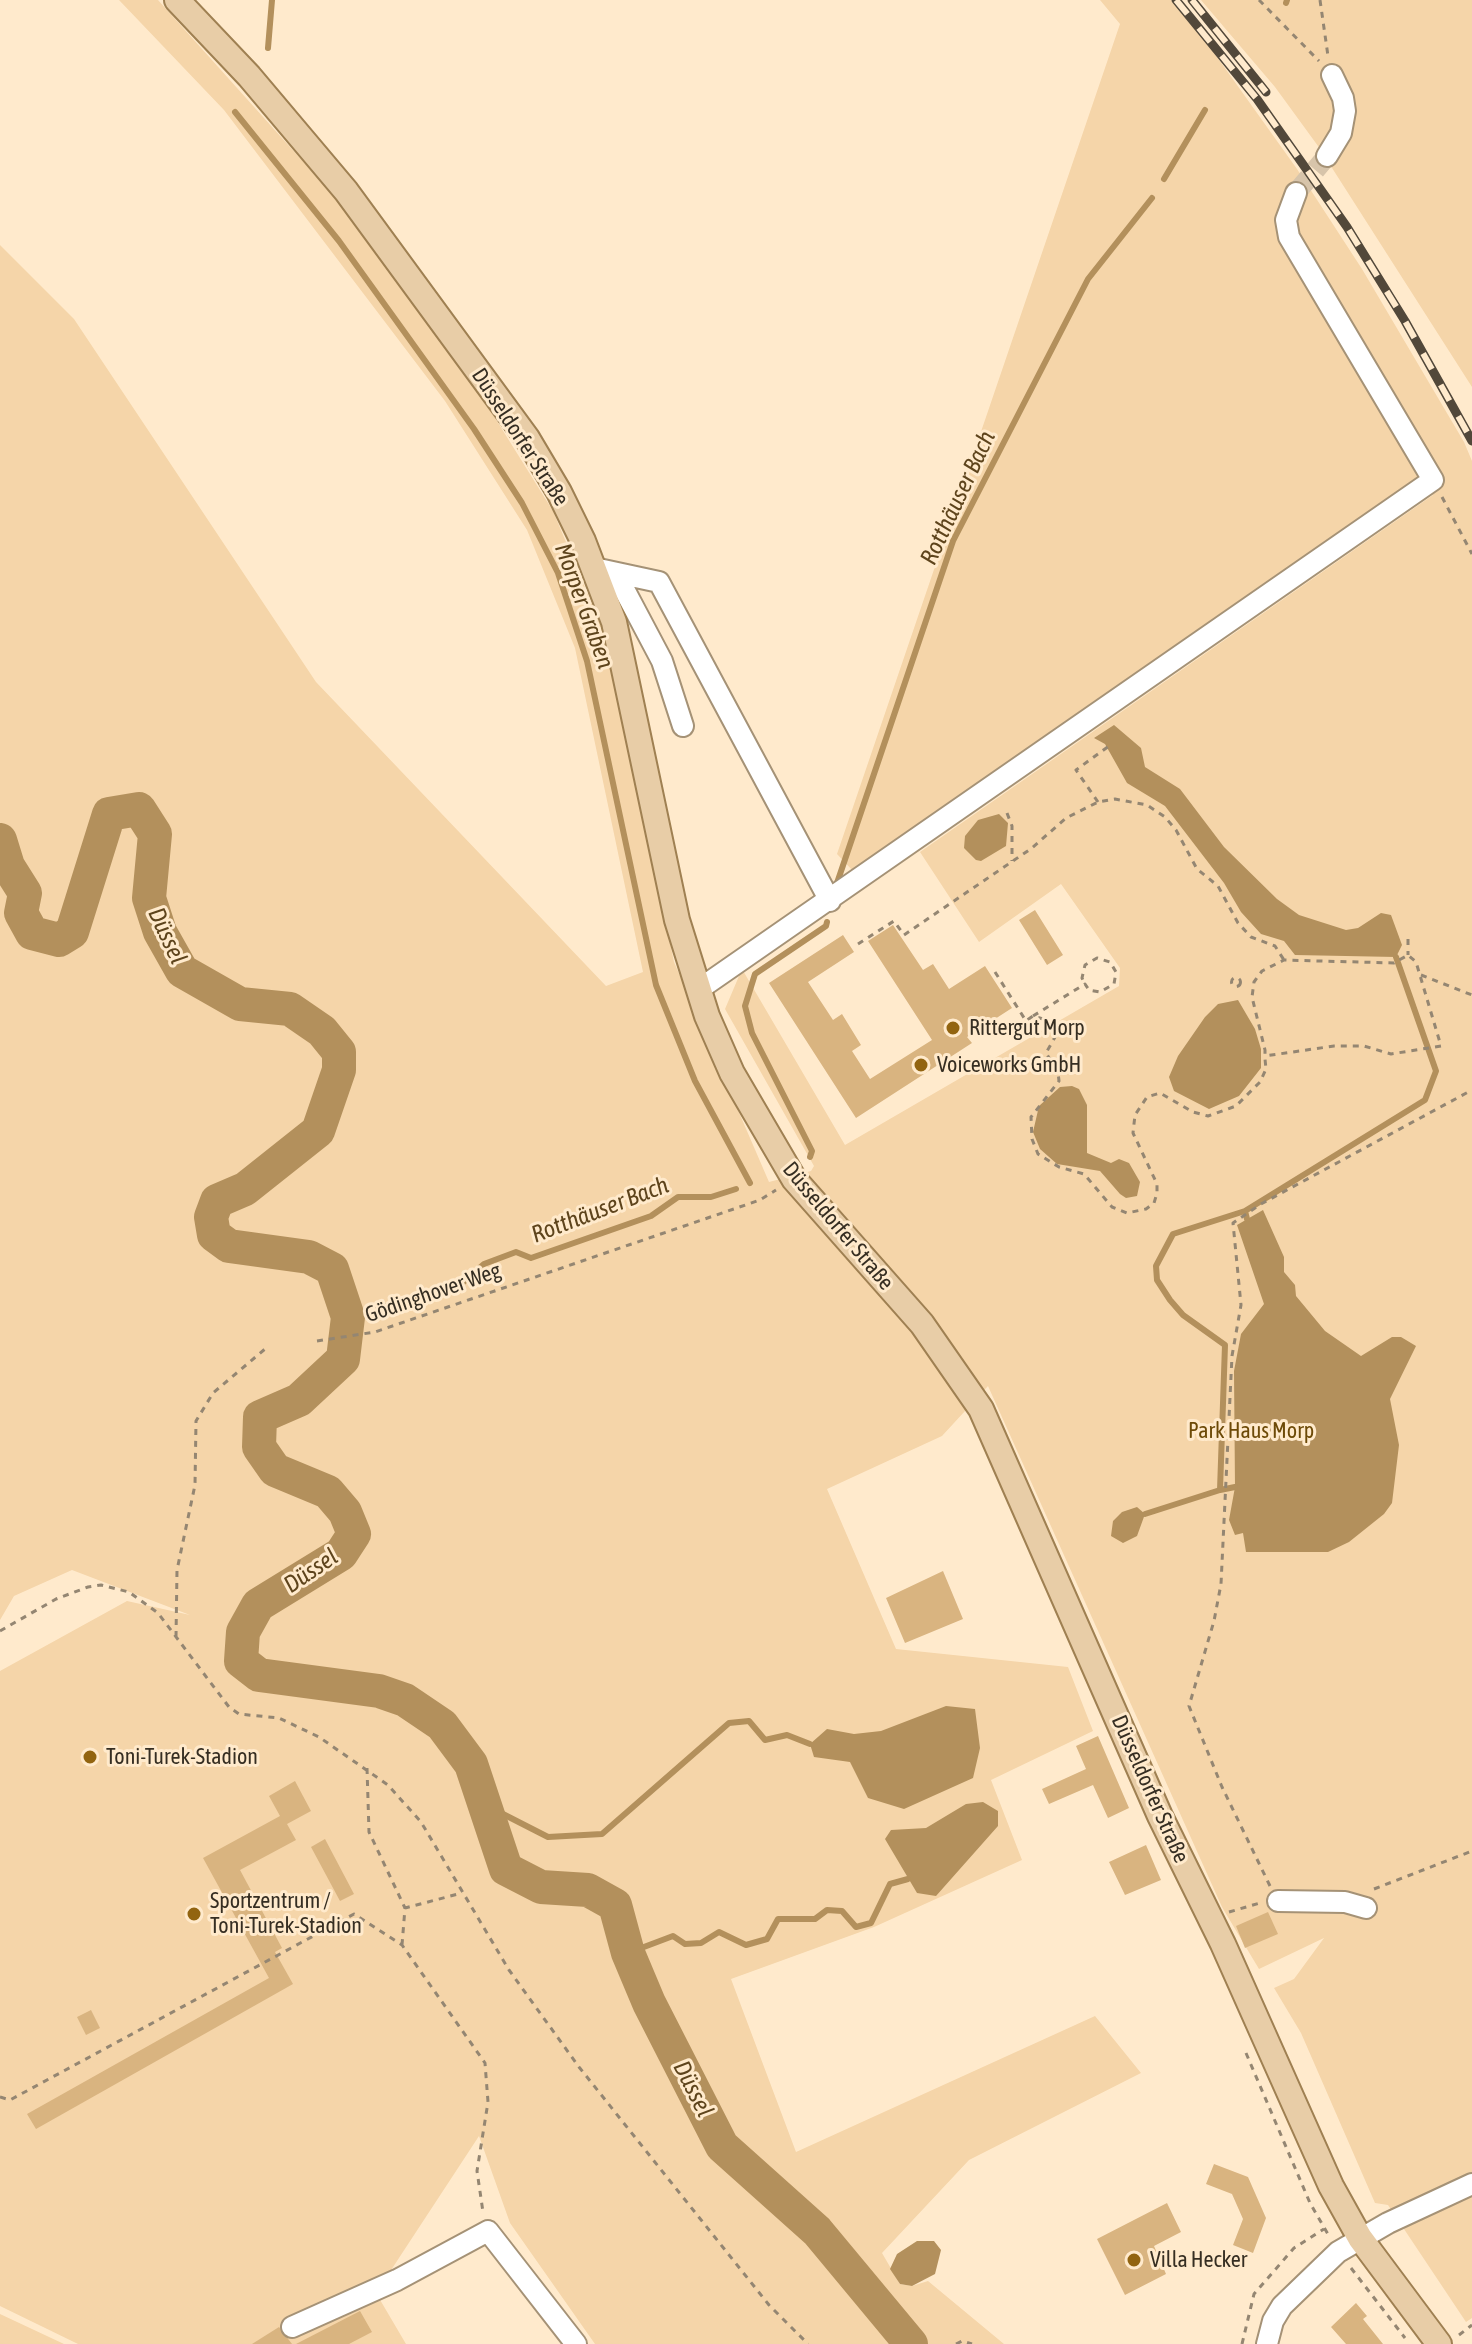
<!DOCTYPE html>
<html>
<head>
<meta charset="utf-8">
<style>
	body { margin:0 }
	canvas { display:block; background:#ffeacc }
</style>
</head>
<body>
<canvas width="1472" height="2344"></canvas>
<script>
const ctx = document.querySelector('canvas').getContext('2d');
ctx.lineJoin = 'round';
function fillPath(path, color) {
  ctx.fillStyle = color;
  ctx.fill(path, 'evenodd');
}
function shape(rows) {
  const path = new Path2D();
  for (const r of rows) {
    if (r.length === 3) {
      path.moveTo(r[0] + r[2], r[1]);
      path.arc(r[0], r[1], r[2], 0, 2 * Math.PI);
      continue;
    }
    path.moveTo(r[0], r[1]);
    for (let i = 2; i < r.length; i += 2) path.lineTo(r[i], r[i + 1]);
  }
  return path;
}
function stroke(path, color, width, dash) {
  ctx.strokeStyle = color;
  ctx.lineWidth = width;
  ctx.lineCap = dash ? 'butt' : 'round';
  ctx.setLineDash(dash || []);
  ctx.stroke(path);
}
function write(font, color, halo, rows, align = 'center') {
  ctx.font = font + ' "Asap Condensed",sans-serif';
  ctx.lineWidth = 6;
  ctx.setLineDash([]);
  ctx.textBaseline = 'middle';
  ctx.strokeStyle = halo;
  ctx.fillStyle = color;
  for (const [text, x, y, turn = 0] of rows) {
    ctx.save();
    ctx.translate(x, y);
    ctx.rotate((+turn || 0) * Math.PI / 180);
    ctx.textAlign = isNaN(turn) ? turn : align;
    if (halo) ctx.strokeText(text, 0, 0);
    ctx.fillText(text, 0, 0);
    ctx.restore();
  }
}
const green = shape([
	[119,0,158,0,352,216,472,381,553,511,606,638,674,962,769,1182,811,1171,814,1166,725,1009,742,969,845,1145,1119,986,1120,968,1061,884,979,942,920,852,1433,495,1419,471,1418,480,853,871,837,854,1120,24,1100,0,1171,0,1202,36,1297,169,1362,269,1464,442,1472,461,1472,2318,1466,2322,1388,2205,1375,2203,1301,2033,1274,1988,1294,1979,1324,1938,1259,1969,1247,1949,1222,1907,988,1386,942,1436,827,1489,896,1649,1068,1667,1093,1731,991,1780,1022,1860,874,1927,731,1979,796,2152,1095,2016,1141,2073,969,2160,882,2253,900,2284,912,2286,928,2281,1004,2344,595,2344,510,2223,479,2136,376,2293,406,2344,78,2344,0,2306,0,1671,127,1601,190,1615,72,1570,14,1596,0,1620,0,245,74,319,316,682,606,986,643,972,575,648,527,530,445,401,224,110],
	[1201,0,1472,0,1472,387,1318,146,1275,87],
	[0,2314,64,2344,0,2344]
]);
const water = shape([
	[1114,725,1141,748,1145,767,1180,789,1224,847,1277,899,1299,915,1346,930,1358,928,1381,913,1391,915,1402,945,1396,957,1295,955,1284,941,1261,934,1241,912,1224,883,1165,806,1127,783,1105,744,1094,738],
	[999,814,1008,823,1006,846,981,861,976,860,964,848,965,836,978,820],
	[1238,1000,1255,1029,1261,1049,1261,1068,1239,1096,1209,1109,1174,1091,1169,1077,1178,1056,1205,1017,1218,1004],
	[1072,1086,1079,1089,1087,1105,1087,1153,1111,1163,1119,1159,1129,1163,1140,1182,1137,1196,1126,1198,1120,1194,1100,1171,1057,1164,1040,1149,1033,1132,1039,1106,1060,1087],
	[1263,1210,1284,1257,1284,1272,1295,1285,1296,1296,1325,1331,1361,1356,1392,1337,1401,1337,1416,1346,1390,1399,1399,1445,1392,1503,1384,1514,1349,1542,1328,1552,1246,1552,1243,1533,1235,1535,1229,1520,1235,1487,1234,1371,1241,1334,1264,1304,1237,1225],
	[1137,1507,1145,1514,1137,1536,1123,1543,1111,1536,1113,1521,1122,1512],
	[946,1706,975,1709,980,1748,973,1778,904,1809,868,1798,850,1762,814,1757,810,1744,827,1729,854,1734,881,1731],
	[983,1802,998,1811,998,1826,936,1896,917,1893,885,1839,891,1830,926,1828,966,1804],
	[917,2241,934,2241,941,2250,935,2274,912,2286,900,2284,890,2269,897,2254]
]);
const stream = shape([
	[1286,3,1287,0],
	[268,48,272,0],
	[235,112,339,241,474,429,522,503,558,573,587,661,656,985,695,1081,750,1183],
	[1164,179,1205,110],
	[836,886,953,541,1088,279,1152,198],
	[810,1157,812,1151,752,1033,745,1006,755,974,826,926,827,922],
	[1247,1219,1245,1211,1425,1100,1436,1071,1396,957],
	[348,1317,460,1285,484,1264,516,1252,531,1258,651,1216,678,1197,711,1197,736,1189],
	[1220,1490,1235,1487],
	[1145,1514,1220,1490,1225,1345,1183,1315,1170,1300,1157,1280,1156,1266,1173,1234,1245,1211],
	[484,1813,501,1813,548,1837,602,1834,729,1723,749,1721,765,1740,787,1735,810,1744],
	[628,1953,673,1936,685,1944,701,1943,719,1932,746,1945,767,1939,778,1919,815,1919,827,1910,842,1911,856,1927,871,1923,890,1884,908,1879]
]);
const river = shape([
	[0,840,8,866,25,893,21,913,32,933,59,940,72,932,109,814,139,809,155,834,149,898,160,932,182,971,240,1004,290,1009,322,1031,339,1052,339,1070,318,1131,245,1189,217,1201,211,1217,214,1235,229,1246,309,1257,332,1269,348,1317,343,1359,299,1400,260,1417,259,1447,275,1470,328,1492,345,1512,354,1534,341,1554,258,1605,243,1632,241,1661,259,1675,379,1691,405,1700,442,1725,471,1764,506,1869,541,1887,588,1890,615,1905,628,1953,649,2003,722,2146,817,2231,911,2344]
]);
const building = shape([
	[1035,910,1063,955,1047,965,1019,920],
	[893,925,923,970,933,964,949,989,985,966,1012,1008,967,1037,972,1043,856,1118,769,983,843,935,854,952,808,982,833,1020,842,1014,861,1045,852,1051,870,1079,932,1040,868,941],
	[943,1571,963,1619,905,1643,886,1598],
	[1098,1736,1129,1808,1108,1818,1093,1785,1049,1804,1042,1789,1086,1769,1076,1746],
	[295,1781,311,1811,287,1824,296,1840,240,1870,282,1948,275,1952,293,1984,36,2129,27,2114,269,1978,203,1858,280,1816,269,1796],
	[325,1839,354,1894,340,1901,311,1847],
	[1146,1845,1161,1880,1125,1895,1109,1862],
	[1268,1912,1278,1934,1245,1948,1236,1926],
	[91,2010,100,2028,86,2035,77,2017],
	[1214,2164,1248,2177,1266,2218,1253,2253,1233,2245,1243,2219,1232,2194,1206,2184],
	[1167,2203,1181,2232,1154,2246,1166,2274,1125,2295,1097,2239],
	[1356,2303,1367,2316,1363,2319,1383,2344,1346,2344,1331,2327],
	[360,2311,372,2332,349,2344,296,2344],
	[279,2327,292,2344,252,2344]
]);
const minorTunnel = shape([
	[1296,193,1327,156]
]);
const path = shape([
	[1259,0,1319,61],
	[1320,0,1328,56],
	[1442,497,1472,554],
	[1098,802,1076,770,1109,746],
	[1007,813,1012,826,1012,861],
	[1408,939,1408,955],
	[858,944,894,921,904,935,1032,848,1066,818,1098,802,1115,799,1147,805,1165,817,1176,830,1197,869,1218,886,1238,923,1251,937,1275,946,1284,960],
	[995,972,1026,1021,1033,1016,1043,1019,1055,1037,1046,1053,1058,1072,1059,1081,1031,1117,1032,1139,1038,1154,1059,1167,1084,1174,1112,1207,1127,1213,1146,1209,1154,1203,1157,1193,1157,1184,1133,1133,1135,1115,1147,1097,1160,1093,1193,1112,1208,1116,1236,1106,1260,1082,1266,1069,1265,1059,1265,1050,1252,997,1254,982,1262,971,1284,960,1394,963,1408,955,1416,962,1441,1046,1391,1054,1364,1046,1334,1046,1265,1056],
	[1421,975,1472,995],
	[1236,982,4.5],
	[1033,1016,1085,984,1089,990,1100,992,1114,984,1116,972,1110,962,1097,958,1085,965,1082,978,1085,984],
	[317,1341,375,1332,760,1200,776,1190],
	[0,1631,56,1599,88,1587,101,1585,129,1592,158,1613,229,1707,239,1714,279,1718,319,1737,388,1785,421,1822,509,1970,579,2067,769,2305,808,2344],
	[176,1637,177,1570,195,1485,196,1421,213,1393,265,1349],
	[367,1768,369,1832,405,1908],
	[1270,1886,1222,1787,1189,1706,1214,1621,1221,1584,1232,1356,1241,1305,1233,1223,1261,1204,1472,1090],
	[1374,1889,1472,1851],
	[1229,1912,1260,1903],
	[402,1945,405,1908,462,1893],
	[1246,2053,1310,2203,1329,2236],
	[0,2097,10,2100,354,1914,402,1945,485,2063,488,2102,477,2171,483,2212],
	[1351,2268,1405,2338],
	[1459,2335,1472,2325],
	[956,2344,962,2341,972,2344],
	[1242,2344,1254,2294,1294,2248,1324,2229]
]);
const minor = shape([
	[1327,156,1341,133,1345,111,1343,98,1332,75],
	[594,568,659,582,830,901],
	[616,574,662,661,683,726],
	[698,990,1433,480,1289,237,1286,220,1296,193],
	[1278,1901,1345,1902,1366,1908],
	[292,2327,397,2280,488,2231,576,2344],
	[1267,2344,1273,2321,1282,2306,1338,2252,1388,2223,1472,2184]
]);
const major = shape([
	[177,0,249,76,346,191,527,438,559,492,583,541,614,622,677,920,707,1016,732,1073,794,1179,922,1324,981,1409,1160,1816,1223,1944,1331,2186,1360,2238,1439,2344]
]);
const rail = shape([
	[1176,0,1257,99,1347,227,1405,321,1472,441],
	[1192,0,1266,92]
]);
const markers = [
	[953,1028,8,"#926410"],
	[921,1065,8,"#926410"],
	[90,1757,8,"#926410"],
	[194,1914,8,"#926410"],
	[1134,2260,8,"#926410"]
];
const streetNames = [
	["Düsseldorfer Straße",520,437,57],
	["Düsseldorfer Straße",838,1226,50],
	["Gödinghover Weg",433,1293,-19],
	["Düsseldorfer Straße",1150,1789,66]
];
const poiNames = [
	["Rittergut Morp",969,1028],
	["Voiceworks GmbH",937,1065],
	["Toni-Turek-Stadion",106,1757],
	["Sportzentrum /",210,1901],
	["Toni-Turek-Stadion",210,1926],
	["Villa Hecker",1150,2260]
];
const parkNames = [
	["Park Haus Morp",1251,1431]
];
const waterNames = [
	["Rotthäuser Bach",958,498,-65],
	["Morper Graben",584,606,70],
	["Düssel",167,936,65],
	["Rotthäuser Bach",600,1210,-21],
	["Düssel",311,1571,-34],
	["Düssel",693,2089,63]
];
fillPath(green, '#f5d5a9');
fillPath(water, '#b3905c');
stroke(stream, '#b3905c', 6);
stroke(river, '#b3905c', 34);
fillPath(building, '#d9b480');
stroke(minorTunnel, '#d7c4aa', 20, [20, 10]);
stroke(minor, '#a59276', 24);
stroke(major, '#9f8052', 28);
stroke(path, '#948672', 3, [6, 6]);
stroke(minor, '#fff', 20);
stroke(major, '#e8cda7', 24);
stroke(rail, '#52483a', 9);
stroke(rail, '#ffeacc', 6, [18]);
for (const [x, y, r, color] of markers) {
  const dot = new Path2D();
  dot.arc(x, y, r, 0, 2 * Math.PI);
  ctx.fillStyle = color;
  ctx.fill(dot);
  stroke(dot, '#ffeacc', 3);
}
write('22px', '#362e22', '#ffeacc', streetNames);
write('22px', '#362e22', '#ffeacc', poiNames, 'left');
write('22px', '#6d4a07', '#ffeacc', parkNames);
write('italic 24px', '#5e441c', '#ffeacc', waterNames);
</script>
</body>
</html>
